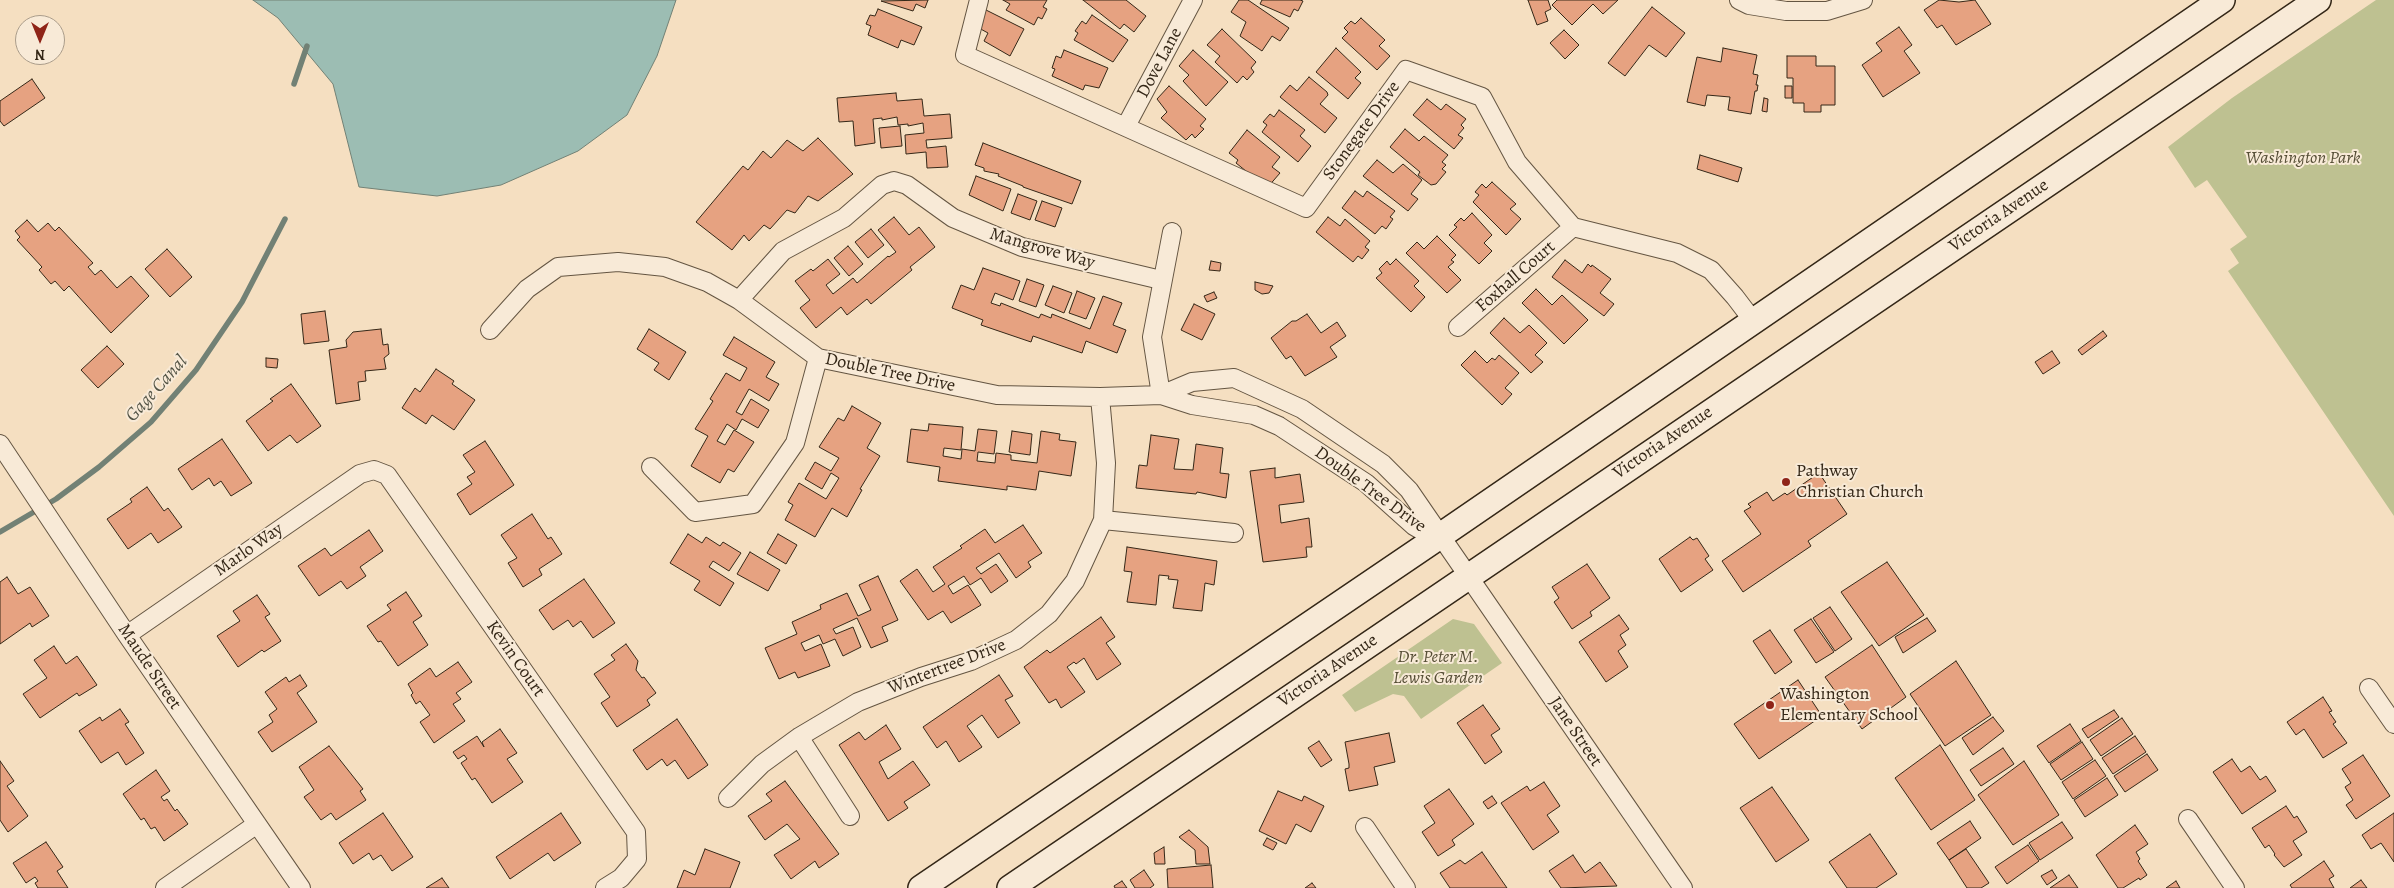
<!DOCTYPE html>
<html>
<head>
<meta charset="utf-8">
<style>
	body { margin:0 }
	#map { position:relative; width:2394px; height:888px; overflow:hidden; background:#f5dfc1; font-family:Alegreya,serif }
	canvas { display:block }
	.north { position:absolute; left:15px; top:15px; width:50px; height:50px; box-sizing:border-box; background:#f8ead7; border:1px solid #aa9c8a; border-radius:50%; rotate:180deg; font-size:14px; font-weight:700; line-height:20px; text-align:center; color:#342717 }
	.north::after { content:''; display:block; margin:auto; width:18px; height:22px; background:#8f2418; clip-path:polygon(50% 0,100% 100%,50% 72%,0 100%) }
</style>
</head>
<body>
<div id="map">
<canvas width="2394" height="888"></canvas>
<div class="north">N</div>
</div>
<script>
const ctx = document.querySelector('canvas').getContext('2d');
ctx.lineJoin = 'round';
function fillPath(path, color) {
  ctx.fillStyle = color;
  ctx.fill(path, 'evenodd');
}
function shape(rows) {
  const path = new Path2D();
  for (const r of rows) {
    path.moveTo(r[0], r[1]);
    for (let i = 2; i < r.length; i += 2) path.lineTo(r[i], r[i + 1]);
  }
  return path;
}
function stroke(path, color, width, dash) {
  ctx.strokeStyle = color;
  ctx.lineWidth = width;
  ctx.lineCap = dash ? 'butt' : 'round';
  ctx.setLineDash(dash || []);
  ctx.stroke(path);
}
function write(font, color, halo, rows, align = 'center') {
  ctx.font = font + ' Alegreya,serif';
  ctx.lineWidth = 4;
  ctx.setLineDash([]);
  ctx.textBaseline = 'middle';
  ctx.strokeStyle = halo;
  ctx.fillStyle = color;
  for (const [text, x, y, turn = 0] of rows) {
    ctx.save();
    ctx.translate(x, y);
    ctx.rotate((+turn || 0) * Math.PI / 180);
    ctx.textAlign = isNaN(turn) ? turn : align;
    if (halo) ctx.strokeText(text, 0, 0);
    ctx.fillText(text, 0, 0);
    ctx.restore();
  }
}
const green = shape([
	[2376,0,2394,0,2394,516,2228,271,2239,263,2230,249,2247,237,2207,180,2195,188,2168,147,2232,98],
	[1453,619,1474,624,1502,663,1421,719,1404,696,1393,694,1355,712,1342,695]
]);
const water = shape([
	[253,0,676,0,657,56,627,115,578,151,501,185,437,196,359,187,333,84,278,18,253,0]
]);
const stream = shape([
	[294,84,307,46],
	[0,532,56,499,99,467,151,422,196,370,242,302,285,219]
]);
const building = shape([
	[928,0,925,8,916,4,913,11,881,1,928,0],
	[1003,0,1047,0,1043,7,1047,9,1042,19,1038,17,1034,25,1006,10,1010,4,1003,0],
	[1083,0,1126,0,1146,16,1134,32,1124,24,1120,29,1083,0],
	[1239,0,1248,0,1289,28,1280,41,1272,36,1262,51,1240,36,1246,22,1231,12,1239,0],
	[1262,0,1300,0,1303,1,1298,11,1294,9,1290,17,1260,4,1262,0],
	[1528,0,1548,0,1551,9,1545,12,1548,21,1537,25,1528,0],
	[1557,0,1618,0,1603,14,1593,4,1572,25,1552,5,1557,0],
	[1939,0,1959,2,1975,0,1991,24,1956,45,1942,25,1937,28,1924,10,1939,0],
	[1652,7,1685,33,1666,57,1649,45,1625,76,1608,63,1652,7],
	[878,9,922,27,914,45,901,40,898,48,868,35,871,26,866,24,870,15,875,16,878,9],
	[986,10,1024,29,1010,56,984,41,988,33,977,27,986,10],
	[1092,15,1128,40,1113,62,1074,40,1078,33,1075,31,1082,21,1086,24,1092,15],
	[1361,18,1385,40,1379,46,1390,56,1377,70,1342,38,1348,32,1344,28,1351,21,1355,24,1361,18],
	[1899,27,1912,45,1904,51,1920,73,1883,97,1862,65,1882,51,1876,43,1899,27],
	[1222,29,1256,62,1251,68,1254,72,1247,80,1243,76,1237,83,1215,62,1220,56,1207,45,1222,29],
	[1564,30,1579,45,1565,59,1550,43,1564,30],
	[1336,48,1361,72,1355,78,1361,83,1348,99,1316,72,1336,48],
	[1723,48,1757,55,1753,74,1758,75,1756,85,1758,85,1757,91,1755,91,1751,114,1728,110,1730,97,1707,95,1705,106,1687,102,1697,57,1721,62,1723,48],
	[1064,50,1108,68,1099,88,1085,85,1083,90,1052,76,1055,69,1052,68,1056,56,1061,58,1064,50],
	[1193,50,1228,82,1206,106,1183,81,1189,75,1179,66,1193,50],
	[1787,56,1816,56,1816,66,1835,66,1835,105,1821,105,1821,112,1804,112,1804,103,1793,103,1793,78,1787,78,1787,56],
	[1309,77,1327,92,1328,95,1320,104,1337,118,1325,133,1280,97,1290,85,1297,91,1309,77],
	[32,79,45,98,4,126,0,121,0,101,32,79],
	[1169,86,1206,119,1200,126,1204,129,1195,138,1192,134,1186,140,1161,118,1167,112,1157,99,1169,86],
	[1785,86,1792,86,1792,98,1785,98,1785,86],
	[896,93,897,101,922,99,924,116,950,114,952,138,926,140,927,148,946,146,948,167,927,168,926,152,906,154,905,135,924,133,923,123,908,126,908,124,898,125,897,117,882,120,882,118,873,119,875,143,855,146,853,121,839,122,837,98,896,93],
	[1764,98,1768,99,1767,112,1762,111,1764,98],
	[1427,99,1441,110,1446,104,1466,119,1461,125,1464,128,1458,135,1463,138,1454,149,1413,115,1427,99],
	[1279,110,1305,130,1300,136,1311,146,1298,162,1262,132,1267,125,1263,122,1270,114,1274,117,1279,110],
	[900,126,902,146,881,148,879,128,900,126],
	[1405,129,1419,141,1424,136,1448,155,1442,162,1446,165,1442,169,1446,172,1436,184,1431,185,1418,175,1420,172,1390,147,1405,129],
	[1247,130,1280,157,1272,167,1280,173,1267,188,1236,163,1238,160,1229,153,1247,130],
	[818,138,853,174,818,201,808,196,795,213,787,210,770,229,764,225,749,241,744,235,732,250,696,222,743,166,748,170,763,151,771,158,787,140,803,151,818,138],
	[983,143,1081,181,1072,204,1023,187,1023,186,998,176,999,174,984,171,984,168,975,165,983,143],
	[1700,155,1742,168,1738,182,1697,169,1700,155],
	[1377,160,1393,173,1403,164,1422,180,1411,194,1418,199,1408,211,1363,176,1377,160],
	[976,176,1011,189,1003,211,969,195,976,176],
	[1492,182,1516,204,1510,209,1521,219,1506,235,1473,202,1479,195,1475,192,1482,184,1486,188,1492,182],
	[1355,191,1363,197,1367,191,1395,211,1390,217,1393,219,1386,229,1382,226,1375,234,1342,208,1355,191],
	[1018,194,1037,201,1030,220,1011,213,1018,194],
	[1042,201,1062,208,1055,227,1035,220,1042,201],
	[1472,213,1492,235,1484,243,1492,251,1479,264,1449,235,1457,227,1454,225,1461,218,1464,221,1472,213],
	[894,217,909,235,919,227,935,247,910,267,912,270,871,304,867,299,847,315,841,307,816,328,800,308,810,300,795,281,811,269,813,271,828,259,840,274,826,285,833,294,853,278,857,283,888,256,889,257,896,252,878,230,894,217],
	[1328,217,1340,226,1345,219,1370,241,1365,247,1369,250,1362,259,1358,256,1353,262,1316,232,1328,217],
	[27,220,38,232,48,223,55,231,59,227,93,263,88,267,95,275,101,270,117,288,131,276,149,296,111,333,69,286,64,291,55,281,51,284,39,270,42,267,17,240,20,237,15,231,27,220],
	[871,229,884,245,868,258,855,242,871,229],
	[1437,236,1456,255,1451,260,1454,262,1448,267,1461,280,1447,293,1406,253,1417,242,1424,249,1437,236],
	[848,246,863,264,849,276,834,258,848,246],
	[167,249,192,277,170,297,145,269,167,249],
	[1396,259,1419,281,1414,286,1425,297,1411,312,1376,278,1382,273,1379,269,1387,261,1390,265,1396,259],
	[1565,260,1582,273,1588,264,1591,267,1592,265,1611,279,1600,293,1614,304,1604,316,1552,277,1565,260],
	[1211,261,1221,263,1220,271,1209,270,1211,261],
	[983,268,1020,281,1013,300,995,293,991,303,1000,306,1001,303,1039,318,1041,314,1051,318,1052,314,1090,329,1103,296,1122,303,1113,325,1126,330,1117,353,1086,341,1082,353,1033,336,1031,342,981,325,983,320,952,308,961,285,974,290,983,268],
	[1027,279,1044,285,1036,307,1019,301,1027,279],
	[1255,282,1273,286,1269,293,1262,294,1255,290,1255,282],
	[1053,286,1072,293,1064,313,1045,305,1053,286],
	[1536,289,1552,305,1562,295,1588,320,1564,344,1522,303,1536,289],
	[1077,291,1095,298,1086,319,1069,313,1077,291],
	[1214,292,1217,298,1207,302,1204,296,1214,292],
	[1194,304,1215,314,1202,340,1181,330,1194,304],
	[325,311,329,341,304,344,301,314,325,311],
	[1307,314,1321,333,1337,322,1346,336,1330,347,1337,357,1305,376,1291,356,1286,359,1271,338,1292,321,1296,321,1307,314],
	[1504,318,1520,333,1529,325,1547,343,1535,355,1543,362,1531,373,1490,333,1504,318],
	[381,329,383,345,388,344,389,354,384,358,386,369,365,371,366,381,358,382,360,400,336,404,329,350,347,347,346,340,353,332,381,329],
	[649,329,686,352,669,380,654,370,659,363,637,349,649,329],
	[2103,331,2107,336,2082,355,2078,350,2103,331],
	[734,337,775,362,766,377,779,384,769,401,749,389,736,412,742,415,751,399,769,410,758,428,742,419,736,430,727,424,717,441,725,445,734,430,754,442,734,472,728,469,720,483,691,466,708,436,695,429,713,401,710,399,726,373,740,381,747,368,723,355,734,337],
	[107,346,124,364,98,388,81,370,107,346],
	[1475,351,1487,363,1492,358,1495,360,1499,355,1519,373,1505,388,1512,394,1502,405,1461,365,1475,351],
	[2052,351,2060,363,2043,374,2035,362,2052,351],
	[266,358,278,359,277,368,266,367,266,358],
	[436,369,454,381,452,384,475,400,454,430,432,415,426,424,402,408,415,388,420,392,436,369],
	[291,384,321,426,297,443,290,435,268,451,246,421,273,401,270,399,291,384],
	[852,406,881,423,867,448,880,456,860,489,862,490,847,517,832,508,815,537,785,520,793,505,788,502,799,483,826,499,839,478,831,473,822,489,805,479,815,462,831,471,839,458,819,447,838,418,844,421,852,406],
	[929,424,963,427,961,450,944,448,943,456,961,459,962,449,975,451,978,429,997,431,994,454,978,452,977,461,995,463,996,453,1011,455,1011,460,1037,463,1041,431,1060,434,1059,440,1076,442,1071,476,1039,471,1036,490,1007,486,1007,490,938,481,940,467,907,462,911,429,928,431,929,424],
	[1012,431,1032,434,1030,455,1009,452,1012,431],
	[1151,435,1179,439,1174,469,1193,470,1196,444,1223,448,1220,473,1229,474,1226,498,1197,492,1196,494,1136,488,1139,465,1147,466,1151,435],
	[222,439,252,483,231,496,221,481,214,486,209,478,192,490,178,469,222,439],
	[485,441,514,485,470,515,457,494,472,484,467,477,475,472,463,455,485,441],
	[1275,468,1275,478,1300,474,1304,502,1279,505,1281,523,1309,518,1312,547,1306,547,1307,557,1263,562,1250,471,1275,468],
	[1819,473,1847,514,1808,541,1811,546,1743,592,1722,561,1761,534,1744,511,1751,507,1748,504,1767,492,1773,501,1785,493,1787,495,1819,473],
	[147,487,164,511,168,508,182,527,158,543,151,533,128,549,107,519,132,502,130,499,147,487],
	[532,514,548,539,551,537,562,554,539,569,542,575,523,587,508,563,517,558,501,535,532,514],
	[1023,525,1042,553,1028,562,1031,567,1016,578,999,553,976,568,981,574,996,564,1008,581,991,593,981,578,970,585,964,576,948,586,953,594,968,585,981,605,951,623,943,611,928,620,900,581,917,569,933,592,945,584,933,567,962,548,960,546,985,529,995,543,1023,525],
	[369,530,383,551,360,567,366,576,347,589,341,581,319,596,298,566,325,548,331,556,369,530],
	[688,534,702,543,706,537,720,546,723,542,741,553,729,571,713,561,709,567,734,583,720,606,694,590,700,581,670,563,688,534],
	[778,534,797,545,786,564,767,553,778,534],
	[1690,537,1693,540,1697,538,1709,556,1705,559,1713,570,1681,592,1659,559,1690,537],
	[1127,547,1217,561,1214,585,1205,583,1202,611,1173,608,1178,580,1168,579,1169,576,1159,575,1156,605,1127,602,1132,572,1124,571,1127,547],
	[750,552,780,570,768,591,737,574,750,552],
	[1887,562,1924,615,1879,646,1841,592,1887,562],
	[1587,564,1610,598,1590,612,1592,616,1572,629,1554,602,1559,598,1552,587,1587,564],
	[878,576,898,620,882,627,888,641,871,648,857,618,833,629,836,634,853,627,861,647,843,656,835,639,823,644,819,635,801,643,805,651,821,644,830,666,798,678,795,672,779,679,765,648,797,634,792,622,821,609,820,605,847,593,858,616,871,610,859,585,878,576],
	[7,577,18,594,30,587,49,616,32,627,30,623,0,644,0,582,7,577],
	[584,579,615,623,593,638,581,621,573,627,568,620,553,630,539,610,584,579],
	[406,592,422,616,413,622,428,645,398,666,381,641,378,642,367,626,391,610,387,605,406,592],
	[257,595,270,614,265,617,281,641,264,652,262,650,238,667,217,636,240,621,233,611,257,595],
	[1830,607,1852,639,1835,651,1813,618,1830,607],
	[1619,615,1629,629,1620,635,1626,645,1618,651,1628,667,1606,682,1579,642,1619,615],
	[1101,617,1115,637,1106,643,1121,664,1097,680,1084,658,1076,664,1074,662,1067,667,1085,692,1061,708,1056,699,1049,703,1024,667,1047,650,1050,653,1101,617],
	[1927,618,1936,631,1903,653,1895,637,1927,618],
	[1811,619,1834,652,1816,663,1794,630,1811,619],
	[1770,630,1792,662,1775,674,1753,641,1770,630],
	[626,644,638,661,636,670,642,678,644,677,656,693,647,700,650,705,617,727,601,703,610,697,594,674,615,660,611,655,626,644],
	[1872,645,1906,697,1862,729,1825,677,1872,645],
	[54,646,66,664,77,656,97,685,79,696,77,693,40,718,23,694,47,678,34,660,54,646],
	[1956,661,1991,715,1945,746,1910,694,1956,661],
	[458,662,472,682,456,693,461,699,453,704,465,721,434,743,420,722,430,715,420,701,416,704,411,695,413,693,408,684,430,668,436,677,458,662],
	[300,675,307,686,297,693,317,722,272,752,258,732,273,722,269,715,277,709,265,692,286,677,289,682,300,675],
	[999,675,1013,696,1005,700,1020,723,998,738,982,715,967,726,982,747,959,762,946,741,937,748,923,727,999,675],
	[1798,680,1822,716,1759,759,1734,724,1798,680],
	[2323,697,2332,711,2329,712,2336,722,2333,724,2347,743,2323,758,2304,729,2296,735,2287,722,2323,697],
	[1483,705,1500,729,1491,735,1502,752,1485,764,1457,723,1483,705],
	[120,709,129,722,125,724,144,753,126,765,118,752,101,763,79,731,100,717,102,721,120,709],
	[2114,710,2119,717,2088,738,2082,729,2114,710],
	[1993,717,2004,731,1973,755,1962,738,1993,717],
	[2122,718,2133,734,2101,756,2090,740,2122,718],
	[677,719,708,765,688,779,675,760,667,766,662,759,647,770,633,750,677,719],
	[2070,724,2081,741,2049,763,2037,746,2070,724],
	[886,725,901,749,879,762,888,779,913,761,930,785,904,802,908,808,888,821,839,745,859,732,865,740,886,725],
	[500,729,517,753,507,759,523,782,492,803,475,778,472,780,461,763,467,759,464,755,458,759,453,752,477,736,484,747,482,742,500,729],
	[1389,733,1395,762,1374,767,1378,785,1349,791,1345,769,1349,768,1349,764,1345,742,1389,733],
	[2135,736,2146,752,2113,774,2102,758,2135,736],
	[1319,741,1332,760,1321,767,1308,748,1319,741],
	[2082,742,2093,759,2061,780,2050,764,2082,742],
	[1940,745,1975,800,1931,830,1895,778,1940,745],
	[329,746,363,789,360,791,366,800,336,820,331,813,321,820,304,797,314,790,299,767,329,746],
	[2003,748,2014,764,1981,786,1970,770,2003,748],
	[2147,754,2158,770,2125,792,2114,776,2147,754],
	[2363,755,2390,796,2356,819,2346,805,2353,800,2345,787,2351,783,2342,769,2363,755],
	[2232,759,2241,772,2250,766,2260,780,2266,776,2276,791,2242,814,2213,772,2232,759],
	[2095,760,2106,776,2073,799,2062,782,2095,760],
	[0,761,14,781,7,786,28,816,8,832,0,820,0,761],
	[2024,761,2059,815,2013,845,1978,795,2024,761],
	[156,770,170,791,161,797,164,801,167,799,175,811,177,809,188,824,164,841,155,827,151,829,144,818,141,820,123,794,156,770],
	[2107,778,2118,795,2085,817,2074,800,2107,778],
	[785,781,839,854,819,868,815,861,791,879,774,855,800,839,787,824,765,840,748,816,772,801,766,794,785,781],
	[1544,782,1560,806,1547,815,1559,832,1533,850,1501,803,1527,786,1530,791,1544,782],
	[1772,787,1809,840,1776,862,1740,808,1772,787],
	[1449,789,1474,824,1456,837,1452,840,1455,845,1438,856,1422,832,1435,823,1424,806,1449,789],
	[1278,791,1302,801,1304,796,1324,806,1311,832,1296,824,1286,844,1259,831,1278,791],
	[1492,796,1497,803,1488,809,1483,802,1492,796],
	[2286,806,2294,818,2297,816,2307,832,2293,841,2302,855,2284,867,2274,855,2275,854,2269,845,2265,848,2252,828,2286,806],
	[383,813,413,857,392,871,381,855,373,860,369,853,353,864,339,843,383,813],
	[561,813,581,843,554,861,548,853,510,879,496,857,561,813],
	[2394,813,2394,862,2381,843,2371,849,2362,835,2394,813],
	[1970,821,1981,838,1949,860,1937,843,1970,821],
	[2062,822,2073,838,2040,860,2029,843,2062,822],
	[2135,825,2148,844,2136,852,2140,859,2138,861,2147,875,2140,880,2139,878,2123,888,2118,888,2096,855,2135,825],
	[1189,830,1208,847,1210,864,1196,864,1195,850,1179,837,1189,830],
	[1870,834,1897,874,1876,888,1847,888,1829,862,1870,834],
	[1267,838,1277,843,1273,850,1263,845,1267,838],
	[46,842,63,867,57,871,68,888,38,888,35,883,38,881,35,877,26,883,13,863,46,842],
	[2028,845,2039,861,2007,884,1995,867,2028,845],
	[1164,847,1165,864,1155,864,1154,853,1164,847],
	[705,849,740,862,730,888,677,888,684,870,695,875,705,849],
	[1966,849,1989,883,1981,888,1967,888,1949,860,1966,849],
	[1482,852,1507,888,1450,888,1440,873,1460,860,1465,864,1482,852],
	[1573,855,1585,873,1600,862,1617,886,1561,888,1549,871,1573,855],
	[2324,861,2334,876,2329,879,2334,888,2292,888,2290,885,2324,861],
	[1211,865,1213,888,1168,888,1167,869,1211,865],
	[1144,870,1154,885,1150,888,1135,888,1130,880,1144,870],
	[2052,870,2057,878,2047,885,2041,876,2052,870],
	[2069,875,2078,888,2050,888,2069,875],
	[442,878,449,888,426,888,442,878],
	[2361,880,2367,888,2350,888,2361,880],
	[1122,881,1127,888,1115,888,1114,886,1122,881],
	[2176,881,2180,888,2166,888,2176,881],
	[1312,883,1316,888,1305,888,1312,883]
]);
const minor = shape([
	[979,0,965,55,1306,208,1406,70,1482,97,1517,162,1573,227,1677,253,1711,270,1735,297,1754,322],
	[1739,0,1749,5,1786,11,1827,11,1863,0],
	[1126,126,1193,0],
	[739,300,783,251,844,218,882,185,894,181,907,185,953,218,1022,247,1161,280],
	[1458,327,1573,227],
	[490,330,527,289,558,267,618,262,665,267,707,282,739,300,818,358,997,395,1100,397,1161,395,1192,382,1234,378,1302,409,1383,464,1409,490,1683,888],
	[1161,395,1192,405,1254,415,1279,426,1366,483,1414,526,1426,533,1440,536],
	[1161,395,1152,337,1172,232],
	[0,444,127,635,301,888],
	[651,467,695,512,753,504,795,443,818,358],
	[1103,520,1234,533],
	[127,635,360,474,374,470,387,475,636,832,637,859,621,878,605,888],
	[2369,688,2394,724],
	[799,737,850,816],
	[728,798,762,764,799,737,858,702,921,677,971,661,1016,640,1049,614,1075,581,1103,520,1106,463,1100,397],
	[2188,819,2235,888],
	[1365,827,1406,888],
	[165,888,257,824]
]);
const secondary = shape([
	[921,888,1440,536,2222,0],
	[1010,888,2318,0]
]);
const markers = [
	[1786,482,5,"#8f2418"],
	[1770,705,5,"#8f2418"]
];
const streetNames = [
	["Dove Lane",1160,63,-62],
	["Stonegate Drive",1362,131,-54],
	["Victoria Avenue",1999,216,-34],
	["Mangrove Way",1042,249,16],
	["Foxhall Court",1516,277,-41],
	["Double Tree Drive",890,373,12],
	["Victoria Avenue",1663,443,-34],
	["Double Tree Drive",1370,490,36],
	["Marlo Way",249,550,-35],
	["Kevin Court",515,659,55],
	["Maude Street",149,667,56],
	["Wintertree Drive",947,667,-21],
	["Victoria Avenue",1328,671,-34],
	["Jane Street",1575,732,56]
];
const parkNames = [
	["Washington Park",2303,159],
	["Dr. Peter M.",1438,658],
	["Lewis Garden",1438,679]
];
const poiNames = [
	["Pathway",1796,472],
	["Christian Church",1796,493],
	["Washington",1780,695],
	["Elementary School",1780,716]
];
const waterNames = [
	["Gage Canal",157,389,-48]
];
fillPath(green, '#bec191');
fillPath(water, '#9cbdb3');
stroke(water, '#728175', 1);
stroke(stream, '#728175', 5.5);
fillPath(building, '#e6a281');
stroke(building, '#342717', 1);
stroke(minor, '#645542', 20);
stroke(secondary, '#342717', 28);
stroke(minor, '#f8ead7', 18);
stroke(secondary, '#f8ead7', 25);
for (const [x, y, r, color] of markers) {
  const dot = new Path2D();
  dot.arc(x, y, r, 0, 2 * Math.PI);
  ctx.fillStyle = color;
  ctx.fill(dot);
  stroke(dot, '#f8ead7', 2);
}
write('18px', '#342717', '#f8ead7', streetNames);
write('italic 18px', '#564e36', '#f8ead7', parkNames);
write('18px', '#342717', '#f8ead7', poiNames, 'left');
write('italic 19px', '#535446', '#f8ead7', waterNames);
</script>
</body>
</html>
